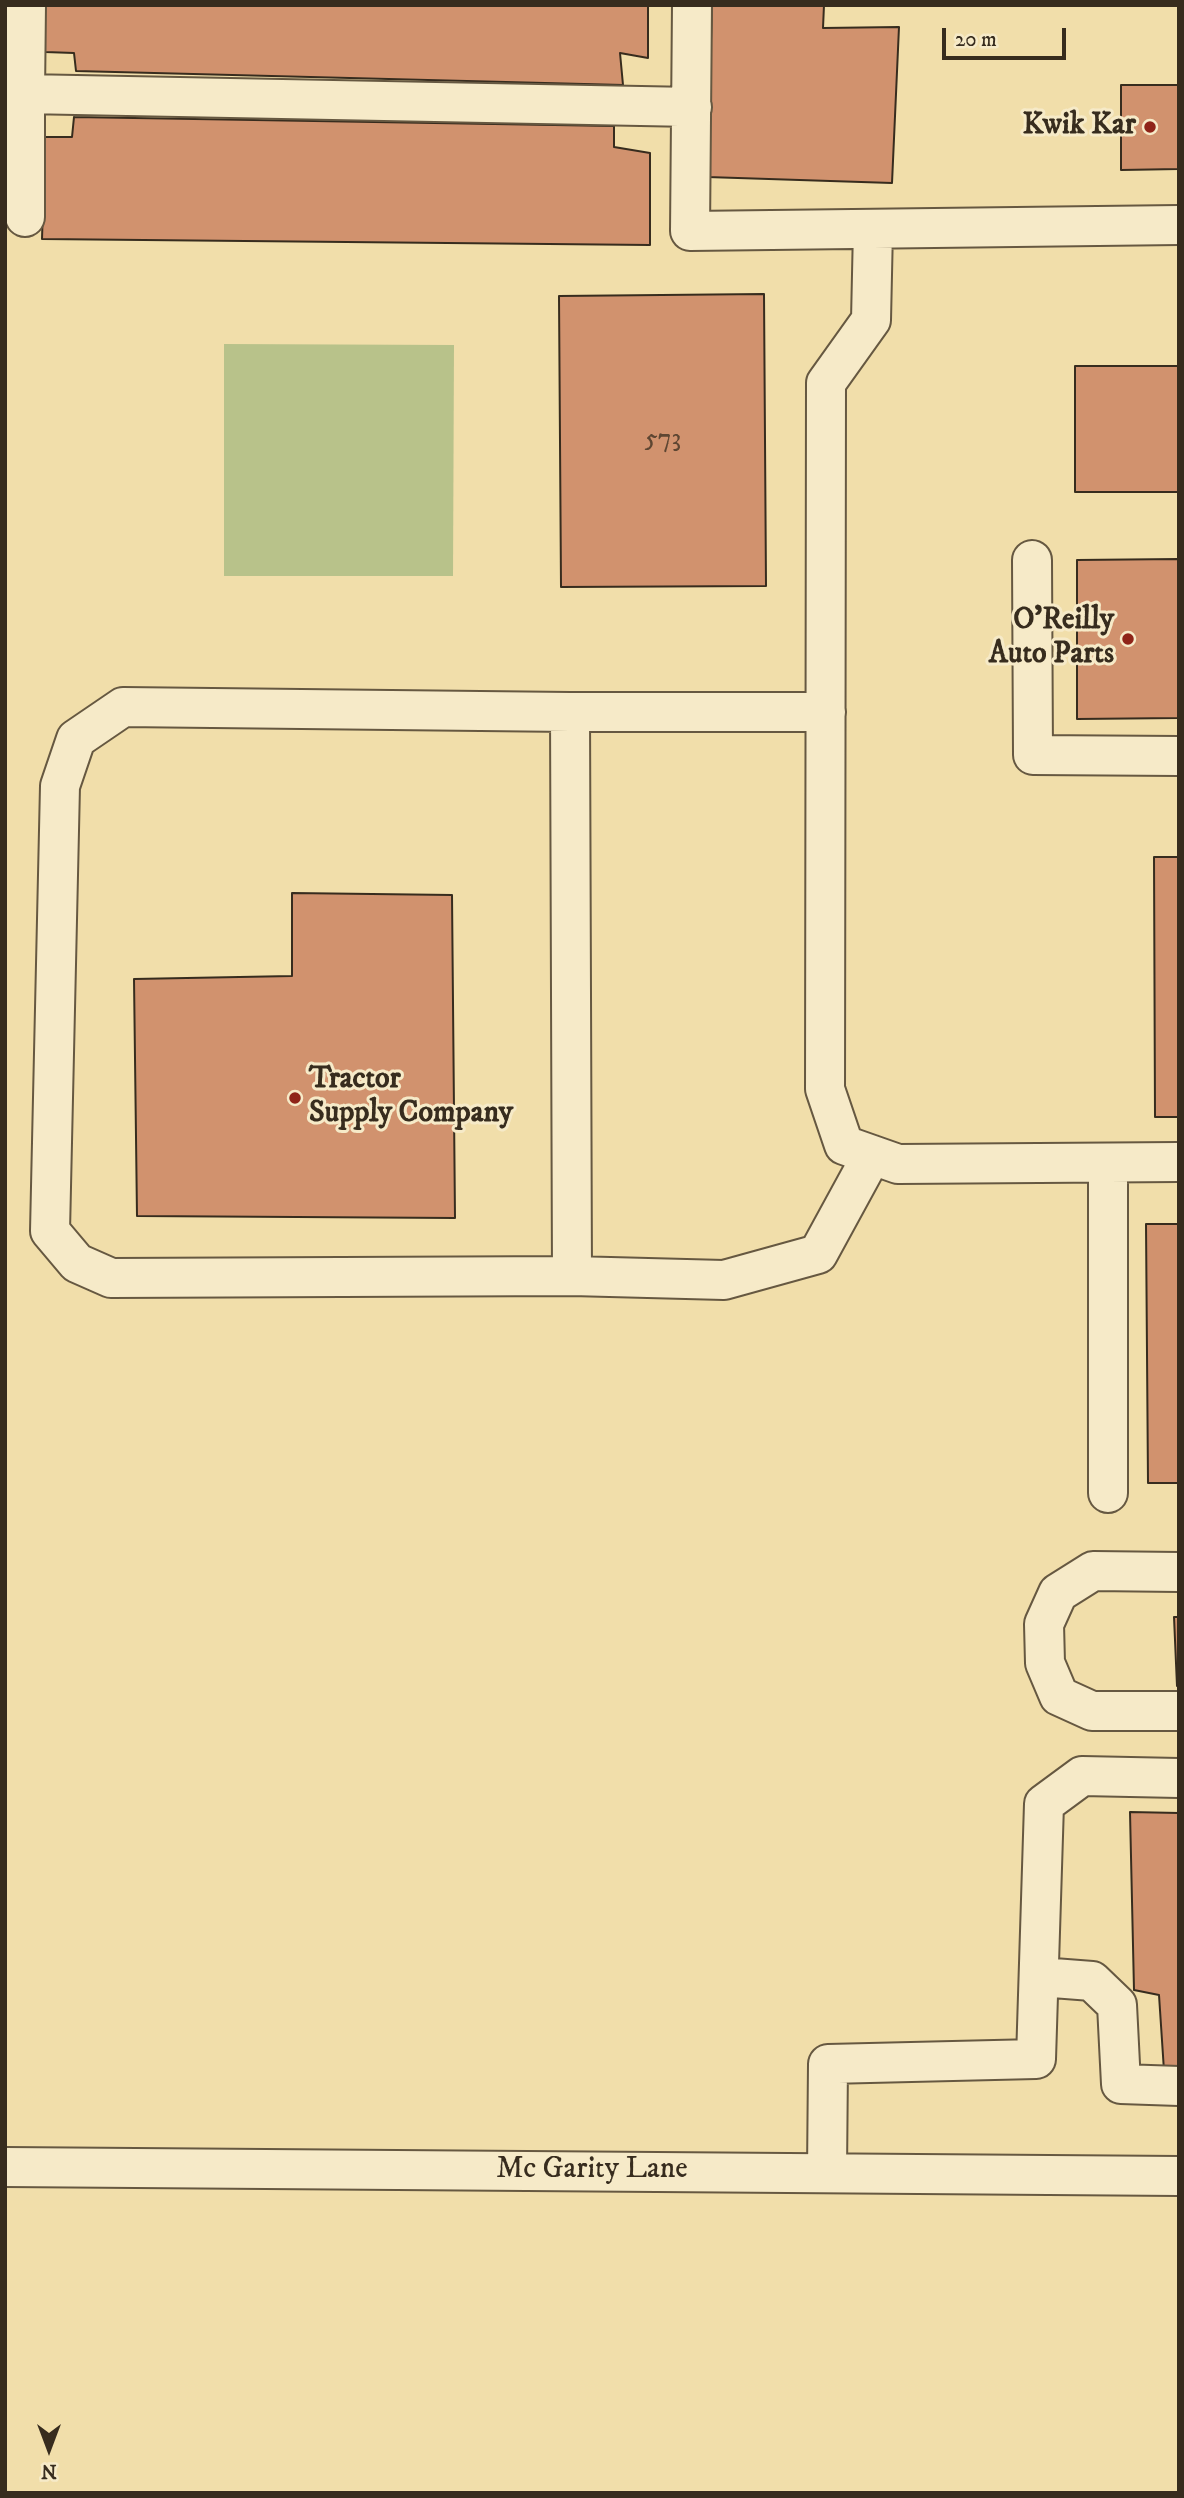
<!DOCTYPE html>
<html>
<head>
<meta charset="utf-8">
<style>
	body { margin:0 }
	#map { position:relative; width:1184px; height:2498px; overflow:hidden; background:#f1deaa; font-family:"IM FELL DW Pica",serif }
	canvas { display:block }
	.frame { position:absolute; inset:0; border:7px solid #372c1e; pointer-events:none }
	.north { position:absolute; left:14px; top:2414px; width:70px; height:70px; -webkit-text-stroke:5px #f6eac8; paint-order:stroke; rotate:180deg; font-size:19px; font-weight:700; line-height:28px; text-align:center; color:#372c1e }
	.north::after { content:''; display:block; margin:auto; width:24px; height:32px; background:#372c1e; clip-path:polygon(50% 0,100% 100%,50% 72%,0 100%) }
	.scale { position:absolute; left:942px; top:28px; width:124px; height:32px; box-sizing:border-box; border:4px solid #372c1e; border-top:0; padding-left:9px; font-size:21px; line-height:24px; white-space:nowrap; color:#372c1e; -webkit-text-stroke:5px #f6eac8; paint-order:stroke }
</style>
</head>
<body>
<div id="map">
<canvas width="1184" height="2498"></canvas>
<div class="frame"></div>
<div class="north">N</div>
<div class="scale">20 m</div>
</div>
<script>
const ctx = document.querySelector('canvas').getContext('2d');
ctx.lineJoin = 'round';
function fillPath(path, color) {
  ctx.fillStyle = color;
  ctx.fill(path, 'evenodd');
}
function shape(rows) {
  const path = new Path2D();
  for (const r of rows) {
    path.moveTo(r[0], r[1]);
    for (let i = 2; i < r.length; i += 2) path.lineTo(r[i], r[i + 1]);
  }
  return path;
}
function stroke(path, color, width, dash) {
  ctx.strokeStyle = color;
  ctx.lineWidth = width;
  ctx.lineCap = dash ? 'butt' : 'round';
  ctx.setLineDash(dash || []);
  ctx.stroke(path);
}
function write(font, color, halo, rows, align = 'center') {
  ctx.font = font + ' "IM FELL DW Pica",serif';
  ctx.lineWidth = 6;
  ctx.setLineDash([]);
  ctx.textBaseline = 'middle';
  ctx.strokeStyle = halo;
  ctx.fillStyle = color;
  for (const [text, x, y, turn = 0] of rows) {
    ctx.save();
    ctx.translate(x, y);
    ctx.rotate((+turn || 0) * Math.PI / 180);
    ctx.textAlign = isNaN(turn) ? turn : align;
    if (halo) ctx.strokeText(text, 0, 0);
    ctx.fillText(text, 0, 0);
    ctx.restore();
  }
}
const green = shape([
	[224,344,454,345,453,576,224,576]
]);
const building = shape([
	[45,5,648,5,648,58,620,53,623,85,76,71,74,53,45,52,45,5],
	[712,5,824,5,823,28,899,27,892,183,707,177,712,5],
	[1121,85,1179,85,1179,169,1121,170,1121,85],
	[74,117,614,126,614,147,650,153,650,245,42,239,45,137,72,137,74,117],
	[764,294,766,586,561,587,559,296,764,294],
	[1075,366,1179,366,1179,492,1075,492,1075,366],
	[1179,559,1179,718,1077,719,1077,560,1179,559],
	[1154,857,1179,857,1179,1117,1155,1117,1154,857],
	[292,893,452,895,455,1218,137,1216,134,979,292,976,292,893],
	[1146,1224,1179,1224,1179,1483,1148,1483,1146,1224],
	[1174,1617,1179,1617,1179,1686,1177,1686,1174,1617],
	[1130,1812,1179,1813,1179,2086,1165,2086,1159,1995,1134,1990,1130,1812]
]);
const minor = shape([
	[692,5,690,231,1179,225],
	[25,94,26,5],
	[25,217,25,94,692,107],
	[873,229,871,320,826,383,825,1089,844,1145,898,1164,1179,1162],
	[1032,560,1033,755,1179,756],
	[570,712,572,1276],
	[826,712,570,712,123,707,76,739,60,786,50,1231,77,1263,111,1278,572,1276,724,1280,818,1254,872,1155],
	[1108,1163,1108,1493],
	[1179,1572,1093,1571,1058,1593,1044,1624,1045,1663,1059,1696,1092,1711,1179,1711],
	[1040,1977,1092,1981,1117,2005,1121,2084,1179,2086],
	[5,2167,1179,2176],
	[827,2172,828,2064,1036,2059,1044,1804,1082,1776,1179,1778]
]);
const markers = [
	[1150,127,7,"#8f2418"],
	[1128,639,7,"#8f2418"],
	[295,1098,7,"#8f2418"]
];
const numberNames = [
	["573",663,441]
];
const poiNames = [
	["Kwik Kar",1136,127],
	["O'Reilly",1114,622],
	["Auto Parts",1114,656],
	["Tractor",309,1081,"left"],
	["Supply Company",309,1115,"left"]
];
const streetNames = [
	["Mc Garity Lane",592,2171]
];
fillPath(green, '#b8c28a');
fillPath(building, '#d1926e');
stroke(building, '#372c1e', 2);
stroke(minor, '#665841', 42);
stroke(minor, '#f6eac8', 38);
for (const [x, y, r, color] of markers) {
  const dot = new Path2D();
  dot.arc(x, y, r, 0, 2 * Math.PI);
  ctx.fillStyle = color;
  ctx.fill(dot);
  stroke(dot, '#f6eac8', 2.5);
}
write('26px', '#5e4632', null, numberNames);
write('bold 30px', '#372c1e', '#f6eac8', poiNames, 'right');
write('30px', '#372c1e', '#f6eac8', streetNames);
</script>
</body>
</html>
